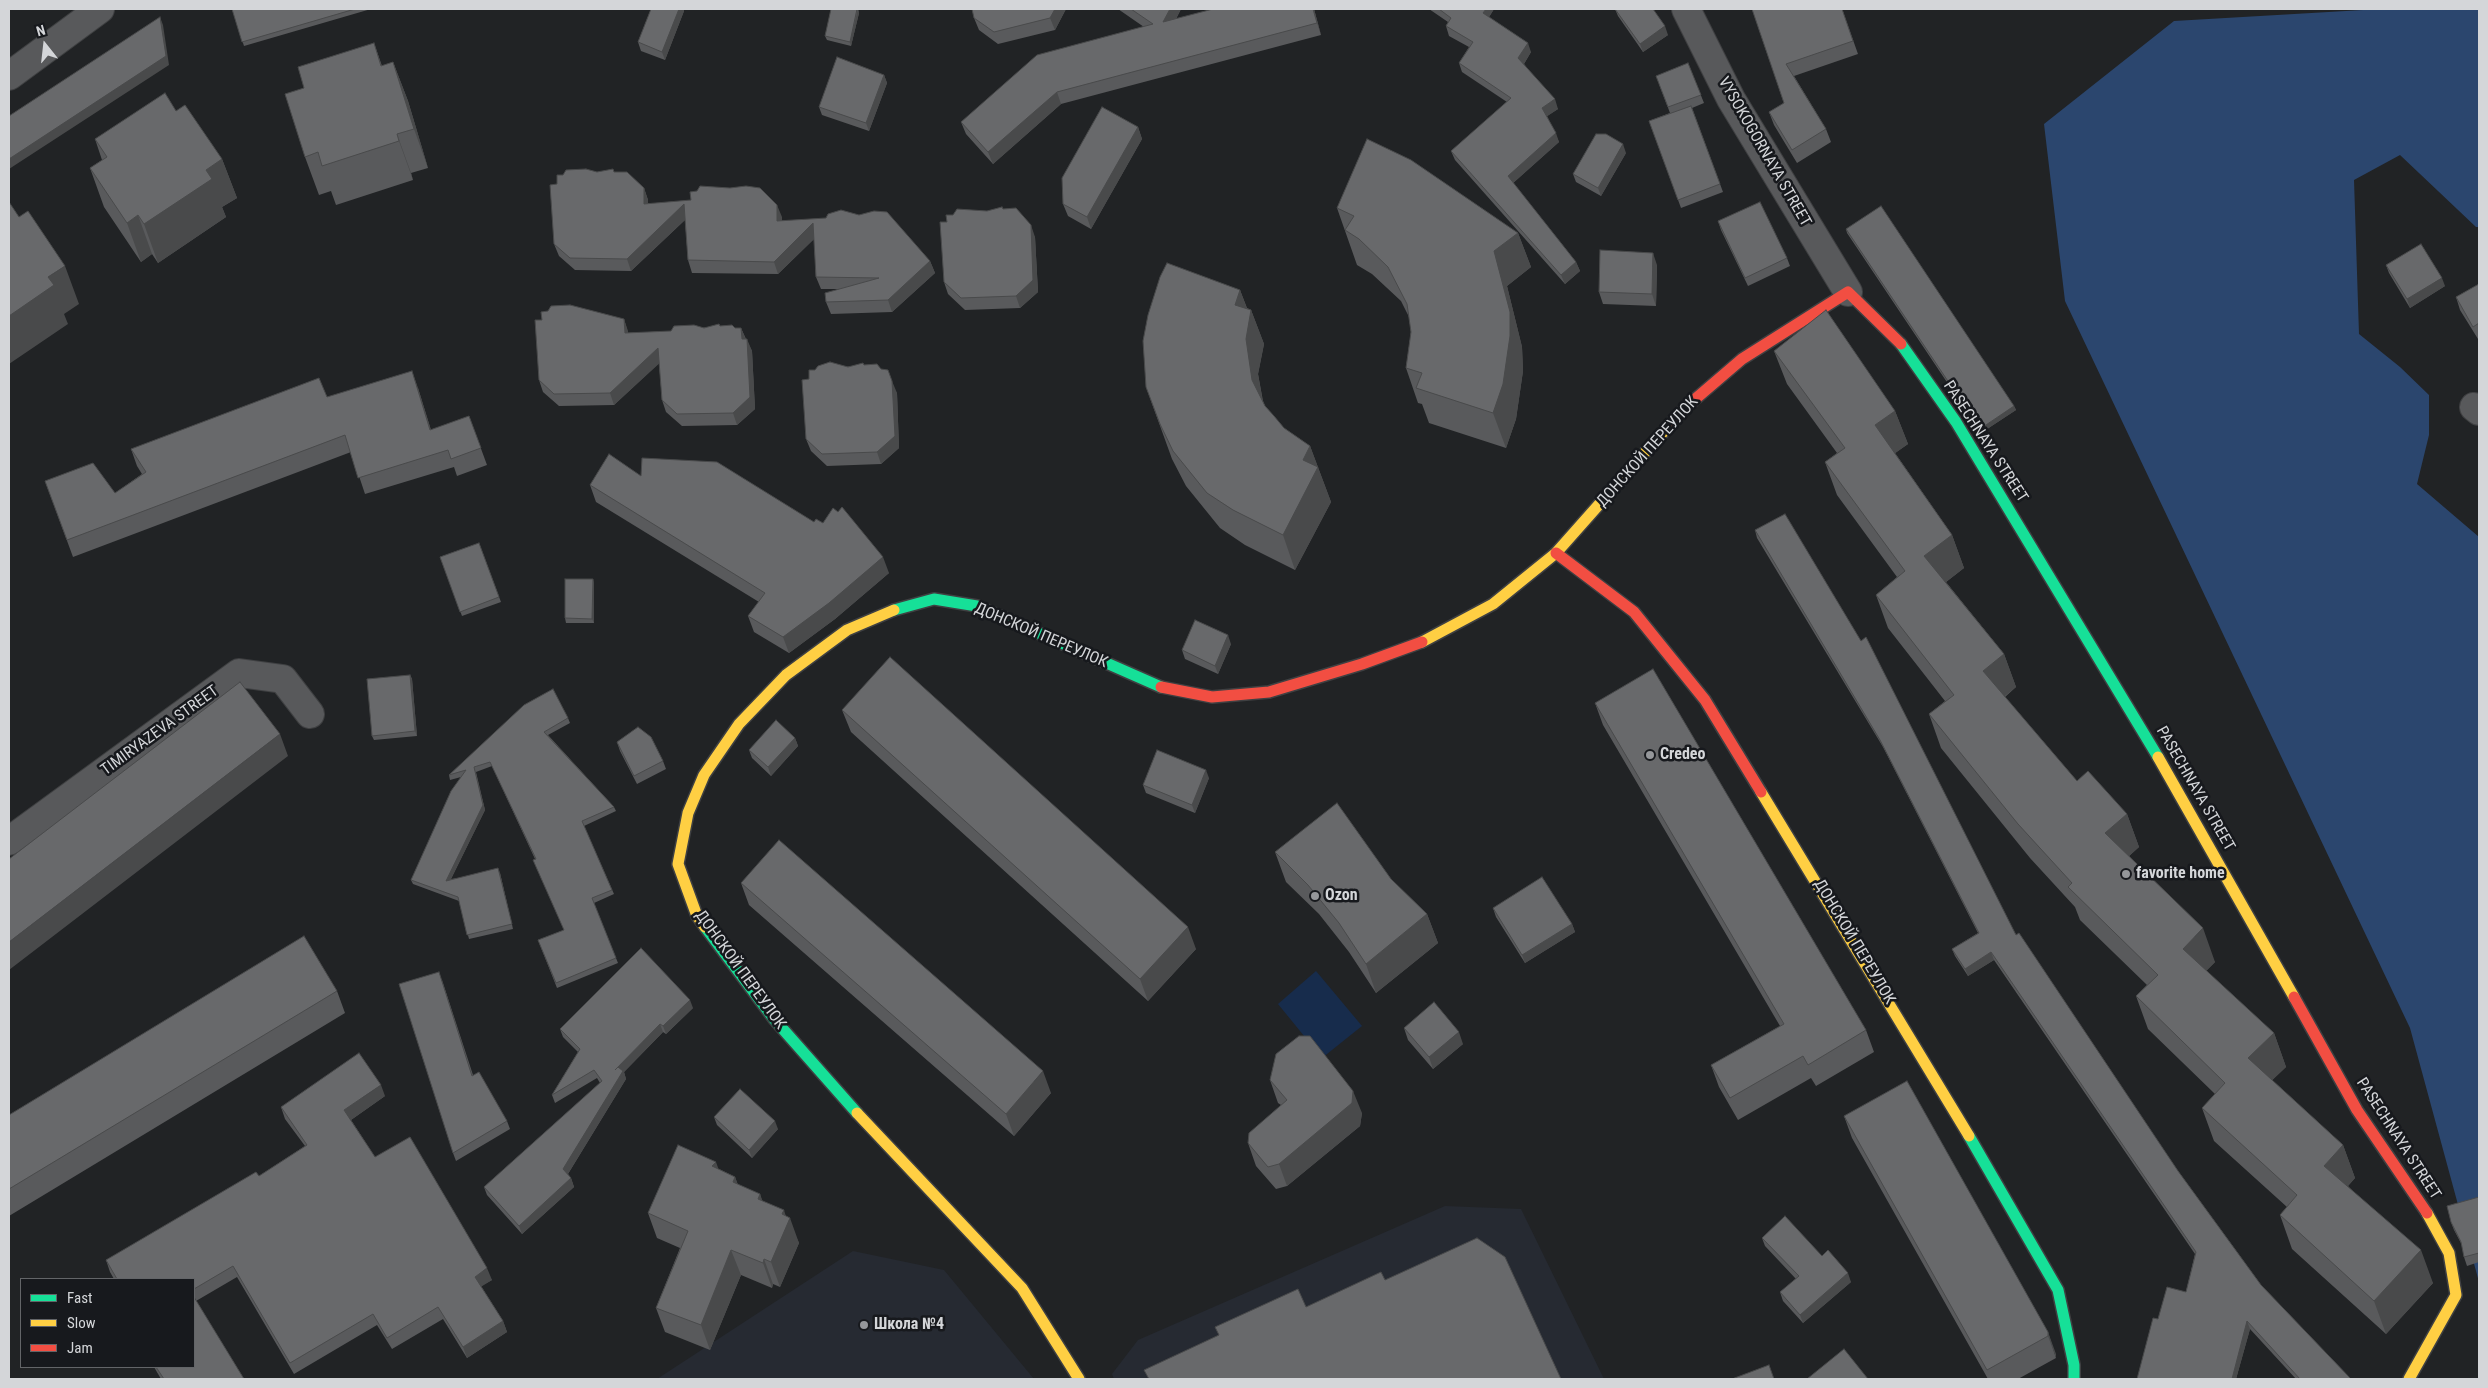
<!DOCTYPE html>
<html>
<head>
<meta charset="utf-8">
<style>
	body { margin:0 }
	#map { position:relative; width:2488px; height:1388px; overflow:hidden; background:#212325; font-family:"Roboto Condensed",sans-serif }
	canvas { display:block }
	.frame { position:absolute; inset:0; border:10px solid #d4d6d9; pointer-events:none }
	.legend { position:absolute; left:20px; top:1278px; width:175px; height:90px; box-sizing:border-box; background:#17191d; border:1px solid #636568; margin:0; padding:6px 9px; list-style:none; font-size:15px; color:#d4d6d9 }
	.legend li { display:flex; align-items:center; gap:10px; height:25px }
	.legend b { width:25px; border:1px solid #636568 }
	.north { position:absolute; left:20px; top:20px; width:50px; height:50px; -webkit-text-stroke:4px #17191d; paint-order:stroke; rotate:344deg; font-size:14px; font-weight:700; line-height:20px; text-align:center; color:#d4d6d9 }
	.north::after { content:''; display:block; margin:auto; width:18px; height:22px; background:#d4d6d9; clip-path:polygon(50% 0,100% 100%,50% 72%,0 100%) }
</style>
</head>
<body>
<div id="map">
<canvas width="2488" height="1388"></canvas>
<div class="frame"></div>
<ul class="legend">
<li><b style="height:6px;background:#16e098"></b>Fast</li>
<li><b style="height:6px;background:#ffcf43"></b>Slow</li>
<li><b style="height:6px;background:#f24e42"></b>Jam</li>
</ul>
<div class="north">N</div>
</div>
<script>
const ctx = document.querySelector('canvas').getContext('2d');
ctx.lineJoin = 'round';
function fillPath(path, color) {
  ctx.fillStyle = color;
  ctx.fill(path, 'evenodd');
}
function shape(rows) {
  const path = new Path2D();
  for (const r of rows) {
    path.moveTo(r[0], r[1]);
    for (let i = 2; i < r.length; i += 2) path.lineTo(r[i], r[i + 1]);
  }
  return path;
}
function stroke(path, color, width, dash) {
  ctx.strokeStyle = color;
  ctx.lineWidth = width;
  ctx.lineCap = dash ? 'butt' : 'round';
  ctx.setLineDash(dash || []);
  ctx.stroke(path);
}
function write(font, color, halo, rows, align = 'center') {
  ctx.font = font + ' "Roboto Condensed",sans-serif';
  ctx.lineWidth = 5;
  ctx.setLineDash([]);
  ctx.textBaseline = 'middle';
  ctx.strokeStyle = halo;
  ctx.fillStyle = color;
  for (const [text, x, y, turn = 0] of rows) {
    ctx.save();
    ctx.translate(x, y);
    ctx.rotate((+turn || 0) * Math.PI / 180);
    ctx.textAlign = isNaN(turn) ? turn : align;
    if (halo) ctx.strokeText(text, 0, 0);
    ctx.fillText(text, 0, 0);
    ctx.restore();
  }
}
const built = shape([
	[1445,1206,1521,1209,1604,1379,1114,1379,1112,1374,1138,1340],
	[853,1251,944,1270,1034,1379,657,1379]
]);
const green = shape([
	[1316,971,1362,1026,1322,1058,1278,1004]
]);
const forest = shape([
	[2380,9,2479,9,2479,227,2476,227,2400,155,2354,180,2359,334,2400,367,2429,395,2429,435,2417,484,2479,537,2479,1282,2410,1028,2065,301,2044,124,2174,21]
]);
const street = shape([
	[1686,9,1731,99,1848,292],
	[9,76,100,9],
	[2474,407,2479,411],
	[9,841,239,673,283,679,310,714]
]);
const fast = shape([
	[1901,344,1956,422,2158,757],
	[894,610,934,599,977,606,1161,687],
	[705,927,774,1019,857,1113],
	[1969,1136,2058,1290,2074,1365,2074,1379]
]);
const slow = shape([
	[1422,642,1493,604,1556,553,1673,421],
	[2158,757,2294,997],
	[1761,792,1969,1136],
	[705,927,697,916,678,864,688,813,704,775,739,724,786,675,847,630,894,610],
	[857,1113,1022,1288,1079,1379],
	[2409,1379,2456,1295,2449,1253,2427,1213]
]);
const jam = shape([
	[1673,421,1686,407,1742,359,1848,292,1901,344],
	[1556,553,1634,612,1705,700,1761,792],
	[1161,687,1212,697,1269,692,1362,664,1422,642],
	[2294,997,2357,1110,2427,1213]
]);
const wall = shape([
	[232,9,371,9,244,46],
	[651,9,684,9,684,11,665,60,641,51,638,42],
	[858,9,859,13,851,46,827,40,825,36],
	[1066,9,1055,30,998,44,979,30,974,18],
	[1118,9,1181,9,1176,19,1314,9,1321,35,1061,104,993,164,966,134,961,122,1144,27],
	[1429,9,1494,9,1489,17,1531,52,1524,64,1558,109,1547,116,1559,142,1513,183,1576,262,1580,271,1565,284,1455,160,1451,151,1507,102,1462,72,1459,63,1469,47,1449,36,1446,26,1448,22],
	[1615,9,1668,35,1643,52,1618,16],
	[1752,9,1842,9,1858,54,1794,76,1826,129,1831,142,1797,163,1774,125,1769,112,1784,103],
	[374,43,382,66,393,62,408,101,428,168,411,173,413,180,336,205,331,191,319,195,305,157,304,88],
	[1688,63,1704,103,1692,108,1723,192,1681,208,1649,121,1670,113,1659,84],
	[884,75,887,83,869,131,822,115,819,107],
	[176,111,222,159,237,198,222,207,226,217,158,263,152,254,141,262,104,207,90,168,102,160,95,139],
	[1138,127,1142,139,1091,229,1068,216,1063,204],
	[1626,153,1601,196,1576,182,1573,174],
	[597,172,614,172,644,188,648,200,648,203,782,217,782,221,930,261,935,273,892,312,831,314,826,302,839,289,821,289,816,277,814,239,778,274,692,273,688,260,685,220,631,271,575,270,559,256,554,244,557,184],
	[1337,208,1518,233,1531,267,1507,286,1522,347,1523,371,1516,419,1506,448,1429,423,1422,404,1418,403,1406,368,1411,332,1409,317,1401,301,1372,274,1357,265],
	[1003,209,1035,237,1038,292,1020,308,965,310,948,294,944,282,947,222,987,211],
	[1718,221,1787,258,1790,266,1748,286,1721,230],
	[1846,229,2014,406,2016,410,1981,433,1847,233],
	[1657,265,1656,306,1603,304,1599,292],
	[2386,265,2445,286,2410,308,2389,273],
	[2479,284,2479,338,2478,339,2460,310,2456,297],
	[1240,290,1247,308,1251,310,1264,344,1258,374,1263,401,1265,406,1284,428,1310,446,1331,502,1295,570,1245,545,1220,528,1186,486,1172,459,1146,387],
	[624,319,628,333,671,331,720,326,735,328,741,328,746,339,752,351,755,409,737,425,682,426,666,412,662,400,659,363,614,405,559,406,543,392,539,380,542,320],
	[1774,351,1895,411,1908,444,1895,453,1952,535,1964,568,1946,582,2004,654,2016,687,2005,697,2077,781,2127,814,2139,847,2129,856,2215,962,2206,971,2274,1033,2286,1067,2272,1080,2343,1145,2355,1178,2348,1186,2433,1283,2386,1334,2292,1249,2280,1215,2287,1207,2214,1141,2202,1108,2215,1094,2148,1029,2136,996,2147,985,2080,920,2075,907,2030,858,1941,748,1929,714,1945,701,1888,628,1876,595,1897,577,1837,495,1825,462,1837,453,1787,384],
	[864,365,897,393,899,448,881,464,827,466,811,451,806,439,809,379,815,370],
	[418,388,431,430,469,416,487,465,457,476,454,467,365,494,351,452,73,557,45,481,115,493,142,474,137,466,131,449,327,397],
	[641,476,889,573,835,619,789,653,754,632,748,616,759,602,596,502,590,485],
	[1755,530,2016,935,2178,1171,2261,1285,2351,1379,2296,1379,2250,1329,2236,1379,2137,1379,2158,1319,2186,1292,2195,1254,1994,960,1968,976,1955,956,1952,949,1978,933,1883,747,1757,538],
	[479,543,501,602,462,616,440,557],
	[593,579,594,584,594,623,566,623,565,618],
	[1231,644,1218,674,1185,659,1182,650],
	[410,675,412,679,417,736,374,740,372,736],
	[1595,703,1866,1030,1874,1052,1816,1086,1811,1078,1738,1120,1719,1087,1711,1065,1780,1026,1603,725],
	[842,710,1196,949,1148,1001,851,732],
	[568,718,570,723,548,735,614,807,616,811,584,826,614,894,594,903,618,963,557,988,538,940,564,930,535,859,492,766,476,772,485,810,451,879,500,873,513,929,469,939,459,901,413,884,411,880,461,777,450,780,449,775],
	[795,738,798,746,771,776,752,758,749,750],
	[617,742,663,761,666,769,637,784,620,751],
	[1209,778,1195,813,1146,793,1143,785],
	[1275,852,1391,879,1427,914,1438,943,1376,993,1349,952,1319,914,1286,882],
	[741,883,1051,1093,1014,1136,749,905],
	[1493,908,1572,924,1575,932,1525,963,1496,917],
	[442,980,473,1075,507,1121,510,1129,456,1161,453,1153],
	[337,991,345,1013,9,1216,9,1115],
	[693,1008,666,1034,663,1032,624,1072,626,1079,568,1174,571,1178,574,1187,522,1234,487,1195,484,1187,600,1083,597,1078,555,1103,552,1095,578,1052,563,1037,560,1029],
	[1404,1028,1463,1044,1433,1069,1408,1040],
	[1270,1080,1362,1113,1360,1126,1287,1186,1276,1189,1256,1166,1248,1143,1281,1105,1278,1103],
	[385,1096,351,1120,375,1157,492,1280,481,1286,503,1321,507,1332,467,1358,443,1319,392,1349,377,1325,294,1374,237,1277,196,1301,244,1379,161,1379,154,1367,194,1367,194,1279,114,1279,110,1272,106,1260,259,1176,305,1146,285,1119,281,1107],
	[1844,1116,2048,1332,2056,1358,2018,1379,1988,1379,1852,1138],
	[714,1117,778,1129,752,1158,717,1125],
	[719,1169,735,1177,738,1185,760,1194,762,1201,786,1216,799,1243,780,1287,773,1284,772,1288,741,1275,710,1350,665,1332,656,1308,680,1248,657,1238,648,1213],
	[2479,1197,2479,1262,2467,1266,2464,1257,2462,1245,2454,1230,2451,1222],
	[1762,1238,1822,1256,1851,1282,1803,1323,1783,1301,1780,1292,1796,1279,1765,1246]
]);
const shadedWall = shape([
	[679,9,684,9,684,11,665,60,662,52],
	[858,9,859,13,851,46,850,42],
	[1055,9,1066,9,1055,30,1050,18],
	[1170,9,1181,9,1168,34,1163,22],
	[1313,9,1314,9,1321,35,1317,23],
	[1486,9,1494,9,1486,22,1483,13],
	[160,17,163,25,169,65,9,169,9,159],
	[1665,26,1668,35,1643,52,1640,44],
	[1528,43,1531,52,1522,67,1518,58],
	[393,62,408,101,428,168,414,129],
	[884,75,887,83,869,131,866,123],
	[1057,92,1061,104,993,164,988,152],
	[1555,99,1558,109,1546,117,1542,108],
	[1138,127,1142,139,1091,229,1087,217],
	[1556,133,1559,142,1511,185,1508,176],
	[397,134,411,173,413,180,399,141],
	[1623,144,1626,153,1601,196,1598,188],
	[222,159,237,198,222,207,226,217,158,263,144,224,206,170],
	[644,188,648,200,648,216,644,204],
	[684,204,689,216,631,271,627,259],
	[777,205,782,217,782,233,777,221],
	[138,215,152,254,141,262,127,223],
	[813,223,817,236,778,274,774,262],
	[1031,225,1035,237,1038,292,1020,308,1016,296],
	[1518,233,1531,267,1507,286,1522,347,1523,371,1516,419,1506,448,1493,413,1494,251],
	[1653,253,1657,265,1656,306,1652,294],
	[930,261,935,273,892,312,888,300],
	[1576,262,1580,271,1565,284,1561,275],
	[65,266,79,304,64,314,68,324,9,364,9,316,48,277],
	[2442,278,2445,286,2410,308,2407,299],
	[1240,290,1250,317,1251,310,1264,344,1258,374,1265,415,1252,380,1235,305],
	[624,319,628,331,629,345,625,333],
	[741,328,746,340,742,339],
	[747,339,752,351,755,409,737,425,733,413],
	[658,348,663,360,614,405,610,393],
	[412,371,418,388,436,447,430,430],
	[892,381,897,393,899,448,881,464,877,452],
	[2014,406,2016,410,1981,433,1980,429],
	[1895,411,1908,444,1887,459,1875,425],
	[1310,446,1331,502,1295,570,1283,535,1303,460],
	[1952,535,1964,568,1937,589,1924,556],
	[883,557,889,573,835,619,789,653,783,637],
	[593,579,594,584,594,623,592,619],
	[1228,635,1231,644,1218,674,1215,666],
	[2004,654,2016,687,1995,704,1983,671],
	[410,675,412,679,417,736,415,731],
	[280,734,288,756,9,970,9,942],
	[795,738,798,746,771,776,768,767],
	[474,767,485,810,448,885,446,881],
	[1206,770,1209,778,1195,813,1192,805],
	[2127,814,2139,847,2117,867,2105,833],
	[498,868,500,873,513,929,512,924],
	[1427,914,1438,943,1376,993,1366,964],
	[1572,924,1575,932,1525,963,1522,955],
	[1188,927,1196,949,1148,1001,1140,979],
	[2203,928,2215,962,2195,982,2183,949],
	[1991,952,1994,960,1968,976,1965,969],
	[690,1000,693,1008,666,1034,663,1026],
	[660,1024,663,1032,624,1072,626,1079,566,1177,563,1169,615,1070],
	[1459,1032,1463,1044,1433,1069,1429,1057],
	[2274,1033,2286,1067,2260,1092,2248,1058],
	[1043,1071,1051,1093,1014,1136,1006,1114],
	[381,1085,385,1096,348,1122,344,1110],
	[1353,1091,1362,1113,1360,1126,1287,1186,1279,1164],
	[775,1121,778,1129,752,1158,749,1150],
	[2343,1145,2355,1178,2336,1199,2324,1166],
	[716,1162,725,1187,712,1166],
	[735,1177,744,1202,733,1182],
	[571,1178,574,1187,522,1234,519,1226],
	[760,1194,769,1219,758,1199],
	[784,1210,788,1223,790,1218,799,1243,780,1287,771,1262,782,1214],
	[731,1250,741,1275,710,1350,701,1325],
	[2421,1250,2433,1283,2386,1334,2374,1301],
	[764,1259,773,1284,772,1288,763,1263],
	[487,1268,492,1280,479,1288,475,1277],
	[1848,1273,1851,1282,1803,1323,1800,1315],
	[503,1321,507,1332,467,1358,463,1347],
	[2247,1321,2250,1329,2236,1379,2232,1379],
	[2048,1332,2056,1354,2056,1358,2048,1336]
]);
const building = shape([
	[232,9,355,9,242,42,232,9],
	[651,9,679,9,662,52,638,42,651,9],
	[831,9,857,9,850,42,825,36,831,9],
	[972,9,1055,9,1050,18,994,32,974,18,972,9],
	[1131,9,1170,9,1163,22,1213,9,1313,9,1317,23,1057,92,988,152,961,122,1037,55,1153,24,1131,9],
	[1439,9,1486,9,1483,13,1528,43,1518,58,1555,99,1542,108,1556,133,1508,176,1576,262,1561,275,1451,151,1511,98,1459,63,1473,42,1446,26,1451,18,1439,9],
	[1615,9,1653,9,1665,26,1640,44,1615,9],
	[1752,9,1842,9,1853,41,1786,64,1826,129,1792,150,1769,112,1784,103,1752,9],
	[160,17,166,56,9,159,9,116,160,17],
	[374,43,381,66,393,62,414,129,397,134,399,141,322,166,318,152,305,157,285,94,304,88,298,67,374,43],
	[837,57,884,75,866,123,819,107,837,57],
	[1688,63,1701,95,1668,107,1656,76,1688,63],
	[165,93,176,111,185,105,222,159,206,170,212,179,144,224,138,215,127,223,90,168,107,157,95,139,165,93],
	[1691,106,1720,184,1678,200,1649,121,1691,106],
	[1102,107,1138,127,1087,217,1063,204,1062,178,1102,107],
	[1596,134,1606,134,1623,144,1598,188,1573,174,1596,134],
	[1367,139,1411,160,1518,233,1494,251,1510,312,1510,336,1503,384,1493,413,1416,388,1422,373,1406,368,1411,332,1407,304,1388,267,1359,239,1345,230,1354,216,1337,208,1367,139],
	[586,169,597,172,613,169,614,172,627,172,644,188,644,204,691,200,690,192,697,191,700,186,730,188,746,186,760,188,777,205,777,221,826,218,828,214,841,210,859,215,874,211,887,212,930,261,888,300,826,302,825,293,879,278,816,277,813,223,774,262,688,260,684,204,627,259,570,258,554,244,550,185,557,184,557,175,563,175,566,170,586,169],
	[9,202,19,217,28,211,65,266,48,277,54,285,9,316,9,202],
	[1760,202,1787,258,1745,278,1718,221,1760,202],
	[1881,206,2014,406,1980,429,1846,229,1881,206],
	[1002,207,1003,209,1016,208,1031,225,1033,280,1016,296,961,298,944,282,940,222,947,222,946,215,953,215,957,209,987,211,1002,207],
	[2421,244,2442,278,2407,299,2386,265,2421,244],
	[1600,250,1653,253,1652,294,1599,292,1600,250],
	[1167,263,1240,290,1235,305,1251,310,1246,339,1252,380,1265,406,1274,416,1284,428,1310,446,1303,460,1318,467,1283,535,1233,510,1207,493,1173,451,1160,424,1146,387,1143,341,1148,315,1160,277,1167,263],
	[2479,284,2479,323,2473,327,2456,297,2479,284],
	[570,305,624,319,625,333,671,331,674,326,694,325,704,328,719,324,720,326,732,325,735,328,741,328,742,339,747,339,750,397,733,413,677,414,662,400,658,348,610,393,554,394,539,380,535,320,542,320,541,312,548,311,551,306,570,305],
	[1826,310,1895,411,1875,425,1952,535,1924,556,2004,654,1983,671,2077,781,2088,771,2127,814,2105,833,2203,928,2183,949,2274,1033,2248,1058,2343,1145,2324,1166,2421,1250,2374,1301,2280,1215,2297,1195,2202,1108,2225,1083,2136,996,2158,975,2068,887,2072,883,2018,824,1929,714,1954,695,1876,595,1905,571,1825,462,1845,448,1774,351,1826,310],
	[830,362,848,367,863,363,864,365,877,364,881,369,888,370,892,381,895,436,877,452,822,454,806,439,802,380,809,379,809,370,815,370,818,366,830,362],
	[412,371,430,430,469,416,481,448,451,459,448,450,358,478,345,435,67,540,45,481,93,463,115,493,146,472,131,449,319,378,327,397,412,371],
	[609,454,641,476,642,458,717,462,814,522,816,519,823,523,833,508,838,512,842,507,883,557,829,603,783,637,748,616,765,593,590,485,609,454],
	[1785,514,1861,641,1866,637,2016,935,2019,933,2178,1171,2261,1285,2351,1379,2300,1379,2247,1321,2232,1379,2137,1379,2153,1318,2158,1319,2167,1287,2186,1292,2196,1252,1991,952,1965,969,1952,949,1979,933,1880,740,1755,530,1785,514],
	[479,543,499,597,460,612,440,557,479,543],
	[565,579,593,579,592,619,565,618,565,579],
	[1195,620,1228,635,1215,666,1182,650,1195,620],
	[890,657,1188,927,1140,979,842,710,890,657],
	[1653,669,1866,1030,1808,1065,1803,1056,1730,1098,1711,1065,1784,1024,1595,703,1653,669],
	[410,675,415,731,372,736,367,679,410,675],
	[240,682,280,734,9,942,9,859,240,682],
	[553,689,568,718,544,732,614,807,582,821,612,890,592,898,616,958,556,983,538,940,564,930,533,860,536,859,490,762,474,767,483,805,446,881,498,868,512,924,467,935,458,897,411,880,451,791,466,770,449,775,524,705,553,689],
	[776,720,795,738,768,767,749,750,776,720],
	[638,727,651,737,663,761,634,776,617,742,638,727],
	[1157,750,1206,770,1192,805,1143,785,1157,750],
	[1337,803,1391,879,1427,914,1366,964,1339,923,1308,885,1275,852,1337,803],
	[779,840,1043,1071,1006,1114,741,883,779,840],
	[1542,877,1572,924,1522,955,1493,908,1542,877],
	[304,936,337,991,9,1189,9,1115,304,936],
	[641,948,690,1000,663,1026,660,1024,615,1070,618,1067,623,1071,563,1169,571,1178,519,1226,484,1187,602,1081,594,1070,552,1095,580,1049,560,1029,641,948],
	[439,972,472,1076,479,1072,507,1121,453,1153,399,984,439,972],
	[1434,1002,1459,1032,1429,1057,1404,1028,1434,1002],
	[1299,1036,1310,1036,1353,1091,1352,1103,1279,1164,1268,1167,1248,1143,1249,1133,1287,1100,1270,1080,1276,1054,1299,1036],
	[359,1053,381,1085,344,1110,375,1157,410,1137,487,1268,475,1277,503,1321,463,1347,438,1307,387,1338,373,1314,290,1363,233,1266,194,1289,194,1279,117,1279,106,1260,256,1172,259,1176,307,1145,281,1107,359,1053],
	[1907,1081,2048,1332,2048,1336,1987,1370,1844,1116,1907,1081],
	[740,1089,775,1121,749,1150,714,1117,740,1089],
	[678,1145,716,1162,712,1166,735,1177,733,1182,760,1194,758,1199,784,1210,782,1214,790,1218,771,1262,764,1259,763,1263,731,1250,701,1325,656,1308,688,1231,648,1213,678,1145],
	[2479,1197,2479,1253,2464,1257,2461,1242,2451,1222,2447,1206,2479,1197],
	[1785,1216,1822,1256,1828,1250,1848,1273,1800,1315,1780,1292,1799,1276,1762,1238,1785,1216],
	[1477,1238,1505,1257,1561,1379,1149,1379,1144,1370,1219,1335,1215,1327,1298,1289,1306,1307,1381,1272,1385,1280,1477,1238],
	[194,1297,244,1379,164,1379,156,1367,194,1367,194,1297],
	[1844,1349,1868,1379,1807,1379,1844,1349],
	[1769,1365,1774,1379,1732,1379,1769,1365]
]);
const markers = [
	[1650,755,5,"#95979a"],
	[2126,874,5,"#95979a"],
	[1315,896,5,"#95979a"],
	[864,1325,5,"#95979a"]
];
const streetNames = [
	["VYSOKOGORNAYA STREET",1764,152,60],
	["PASECHNAYA STREET",1985,442,57],
	["ДОНСКОЙ ПЕРЕУЛОК",1648,452,-48],
	["ДОНСКОЙ ПЕРЕУЛОК",1041,636,23],
	["TIMIRYAZEVA STREET",160,731,-36],
	["PASECHNAYA STREET",2195,789,60],
	["ДОНСКОЙ ПЕРЕУЛОК",1854,942,59],
	["ДОНСКОЙ ПЕРЕУЛОК",740,970,54],
	["PASECHNAYA STREET",2398,1139,57]
];
const poiNames = [
	["Credeo",1660,755],
	["favorite home",2136,874],
	["Ozon",1325,896],
	["Школа №4",874,1325]
];
fillPath(built, '#262a32');
fillPath(green, '#172c4c');
fillPath(forest, '#2b466e');
stroke(street, '#3f4042', 30);
stroke(fast, '#3f4042', 14);
stroke(slow, '#3f4042', 14);
stroke(jam, '#3f4042', 14);
stroke(street, '#58595b', 28);
stroke(fast, '#16e098', 11);
stroke(slow, '#ffcf43', 11);
stroke(jam, '#f24e42', 11);
fillPath(wall, '#595a5c');
fillPath(shadedWall, '#494a4b');
fillPath(building, '#68696b');
stroke(building, '#494a4b', 1);
for (const [x, y, r, color] of markers) {
  const dot = new Path2D();
  dot.arc(x, y, r, 0, 2 * Math.PI);
  ctx.fillStyle = color;
  ctx.fill(dot);
  stroke(dot, '#17191d', 2);
}
write('16px', '#d4d6d9', '#17191d', streetNames);
write('bold 16px', '#d4d6d9', '#17191d', poiNames, 'left');
</script>
</body>
</html>
